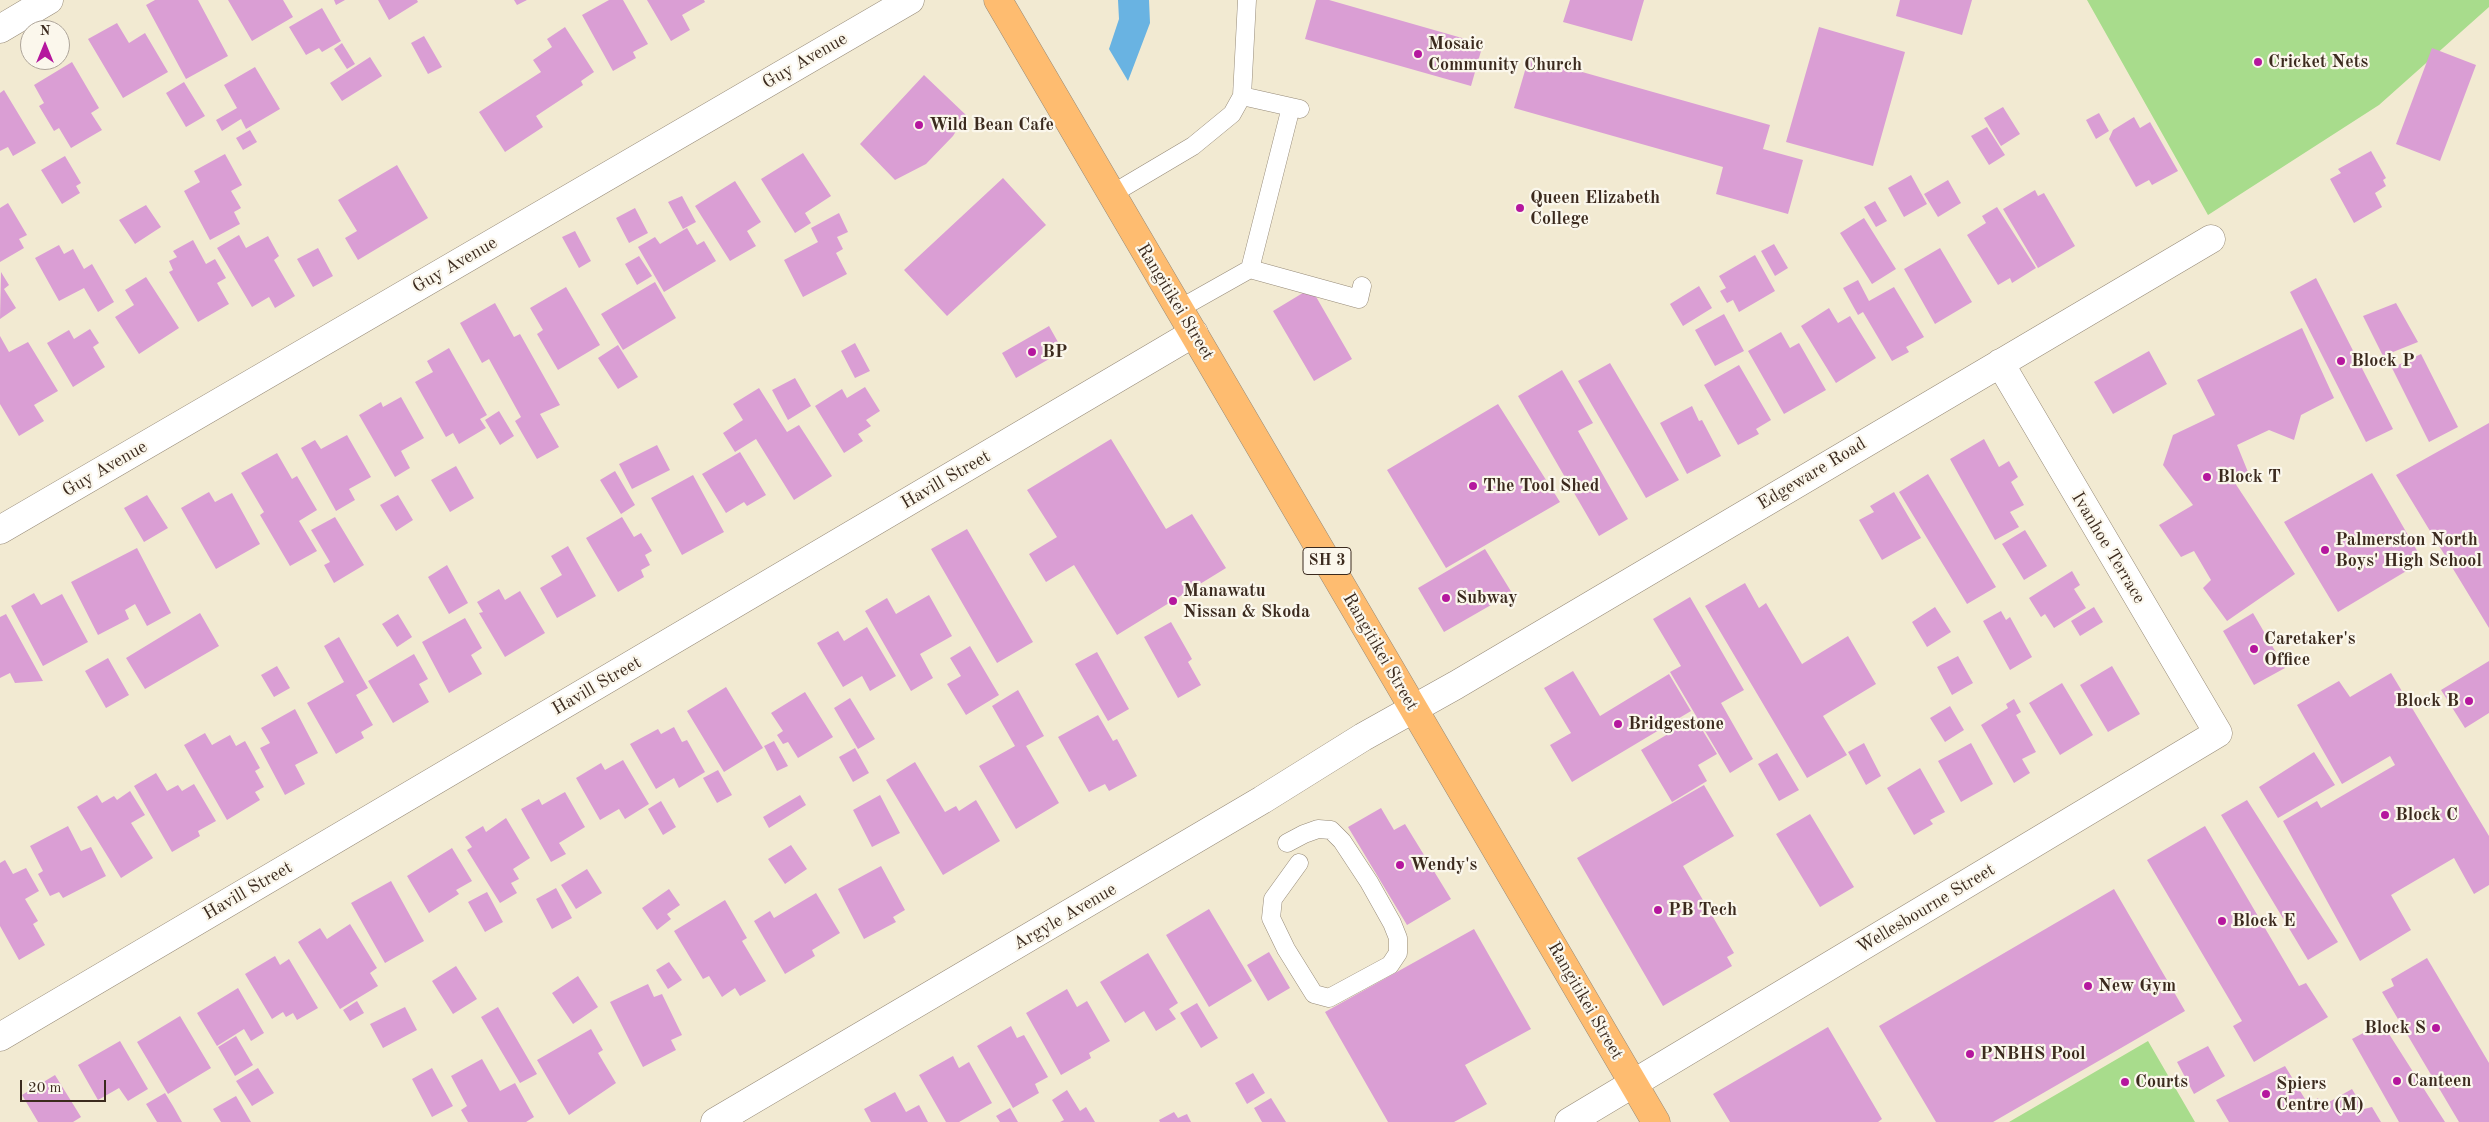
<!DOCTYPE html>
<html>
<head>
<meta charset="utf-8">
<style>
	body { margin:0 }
	#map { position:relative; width:2489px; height:1122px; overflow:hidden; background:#f2ead2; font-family:"Old Standard TT",serif }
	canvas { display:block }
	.north { position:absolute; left:20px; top:20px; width:50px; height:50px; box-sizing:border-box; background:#fbf7ec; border:1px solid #aea59a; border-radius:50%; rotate:0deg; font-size:14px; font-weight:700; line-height:20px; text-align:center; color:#3b2a1e }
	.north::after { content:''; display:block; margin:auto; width:18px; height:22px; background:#b5179e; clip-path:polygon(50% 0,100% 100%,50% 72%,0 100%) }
	.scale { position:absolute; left:20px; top:1080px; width:86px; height:22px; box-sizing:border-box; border:2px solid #3b2a1e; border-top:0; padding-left:6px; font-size:15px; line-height:18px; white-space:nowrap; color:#3b2a1e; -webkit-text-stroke:4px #fbf7ec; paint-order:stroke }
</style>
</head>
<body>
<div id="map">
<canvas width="2489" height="1122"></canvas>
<div class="north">N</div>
<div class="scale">20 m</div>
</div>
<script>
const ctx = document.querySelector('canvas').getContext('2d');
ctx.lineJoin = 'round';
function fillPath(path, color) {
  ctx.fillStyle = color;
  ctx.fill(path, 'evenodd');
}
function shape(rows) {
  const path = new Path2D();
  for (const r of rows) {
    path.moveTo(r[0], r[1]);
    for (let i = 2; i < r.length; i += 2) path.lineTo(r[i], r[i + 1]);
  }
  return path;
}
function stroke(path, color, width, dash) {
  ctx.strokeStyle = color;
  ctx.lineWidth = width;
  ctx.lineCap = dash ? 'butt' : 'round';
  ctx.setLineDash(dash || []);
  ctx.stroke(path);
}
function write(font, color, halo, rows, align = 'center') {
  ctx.font = font + ' "Old Standard TT",serif';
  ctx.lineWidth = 4.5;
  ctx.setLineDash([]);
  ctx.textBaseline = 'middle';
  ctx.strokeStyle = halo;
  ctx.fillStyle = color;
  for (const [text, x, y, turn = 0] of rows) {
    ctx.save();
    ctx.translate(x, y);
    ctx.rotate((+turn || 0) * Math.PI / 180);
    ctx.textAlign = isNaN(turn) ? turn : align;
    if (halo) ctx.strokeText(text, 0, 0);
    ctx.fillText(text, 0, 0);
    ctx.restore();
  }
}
const green = shape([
	[2087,0,2489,0,2489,7,2379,105,2208,215],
	[2148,1041,2195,1122,2009,1122]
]);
const water = shape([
	[1118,0,1149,0,1150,23,1128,81,1109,49,1119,19]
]);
const building = shape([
	[155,0,198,0,228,56,186,79,146,5],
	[228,0,283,0,293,17,252,41],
	[334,0,345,0,336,5],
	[378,0,417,0,418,2,389,20],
	[514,0,527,0,517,5],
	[609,0,623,0,648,44,633,52,636,58,613,71,582,15],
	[647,0,704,0,705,2,682,15,690,30,671,41],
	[1316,0,1329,0,1483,44,1471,86,1305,39],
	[1570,0,1644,0,1632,41,1563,22],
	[1900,0,1972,0,1962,35,1896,16],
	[322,8,341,41,322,52,319,48,306,55,289,27],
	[117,23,129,43,145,33,168,72,123,98,88,39],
	[565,27,594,72,581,81,583,85,536,116,543,127,505,152,479,112,541,72,533,60,552,47,547,39],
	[1819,27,1905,52,1873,166,1786,142],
	[424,36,442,67,428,74,411,43],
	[342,43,355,64,347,69,334,49],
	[2432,48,2476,65,2440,161,2396,144],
	[370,57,382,76,342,101,330,83],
	[1529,57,1770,125,1763,149,1803,160,1788,214,1716,194,1723,167,1514,108],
	[72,62,99,108,91,113,102,130,71,148,59,128,54,131,39,106,44,103,34,85],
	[255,67,280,109,246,129,241,119,222,131,216,120,237,108,224,85],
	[924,75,966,115,953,136,926,164,895,180,860,144],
	[184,82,205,116,186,127,166,93],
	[4,90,36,143,13,156,8,147,0,151,0,93],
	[2003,107,2020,134,2001,146,1984,118],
	[2099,113,2109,131,2096,139,2086,120],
	[2134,117,2140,128,2150,122,2178,171,2152,185,2149,180,2136,187,2109,139,2113,130],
	[1987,127,2005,155,1989,165,1971,136],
	[250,130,257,142,243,150,236,138],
	[2371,151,2386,178,2383,180,2386,186,2375,193,2382,207,2354,223,2330,179,2341,173,2338,169],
	[803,153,831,196,805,213,811,223,795,233,761,179],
	[225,154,242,185,231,191,241,208,234,212,240,224,210,240,184,191,200,182,194,171],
	[65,156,81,183,76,186,80,193,62,204,41,170],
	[397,165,428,218,358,260,345,238,357,231,338,200],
	[1911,175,1927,204,1904,217,1888,188],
	[1003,178,1046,225,947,316,904,270],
	[1948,180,1961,203,1938,217,1924,194],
	[735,181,761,222,747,231,756,246,730,261,695,206],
	[2035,190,2038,196,2044,193,2075,246,2038,268,2003,209],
	[682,196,696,222,683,229,668,202],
	[1875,201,1887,221,1876,227,1864,207],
	[8,203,27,235,19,239,24,248,0,262,0,208],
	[146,205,161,227,135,244,119,220],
	[1997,207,2036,268,2012,283,2010,278,1998,285,1967,235,1986,223,1982,216],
	[635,208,648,233,629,243,616,218],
	[839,213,848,232,837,237,843,249,836,253,847,274,803,297,784,260,818,242,811,228],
	[1864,218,1896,269,1872,284,1840,233],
	[687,228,697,245,704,241,716,261,664,292,638,247,655,237,660,244],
	[575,231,591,261,579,268,562,237],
	[239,235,246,248,268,236,279,256,274,260,295,296,275,308,269,297,252,307,217,248],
	[193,240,206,264,215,259,226,278,217,283,229,304,198,322,169,272,173,270,169,261,177,257,173,251],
	[1774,244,1788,268,1775,276,1761,251],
	[59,245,64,254,73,249,84,269,92,264,114,302,98,312,84,288,59,301,35,258],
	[318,248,333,276,313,287,297,259],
	[1940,248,1972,302,1935,324,1904,269],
	[1755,255,1775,291,1739,312,1733,300,1727,303,1720,291,1726,288,1719,276],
	[639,256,652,276,637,285,625,264],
	[1,272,9,285,4,289,16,308,0,319],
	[146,277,179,328,139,354,115,317,134,305,125,290],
	[2316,278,2393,429,2366,442,2290,292],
	[1858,280,1869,301,1894,287,1924,337,1906,347,1909,352,1892,361,1863,312,1858,315,1843,288],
	[655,282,676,318,623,350,601,314],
	[1699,286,1712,308,1683,326,1670,304],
	[566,287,600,345,558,370,537,334,543,330,530,308],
	[1311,288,1352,359,1314,381,1273,311],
	[495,303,514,337,520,334,560,405,540,414,559,447,537,459,515,421,521,417,489,359,482,363,460,323],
	[2396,303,2418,342,2383,356,2363,316],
	[1829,308,1838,323,1850,316,1876,358,1836,383,1801,326],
	[1724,314,1744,351,1715,366,1695,330],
	[1049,326,1063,351,1016,378,1002,353],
	[2302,328,2334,398,2301,415,2294,440,2269,430,2237,445,2248,472,2235,483,2295,574,2227,621,2203,588,2211,580,2194,551,2181,557,2159,525,2193,505,2163,465,2173,435,2215,415,2197,380],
	[90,329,99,343,93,347,105,367,73,387,47,343,69,330,74,339],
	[1781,332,1790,348,1799,343,1826,390,1784,414,1748,351],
	[0,336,9,352,28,342,58,391,34,405,44,421,19,436,0,404],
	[855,343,870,371,855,378,841,351],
	[618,345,638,377,618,389,598,358],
	[449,348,487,415,480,419,486,428,459,444,453,433,446,437,415,382,433,372,427,361],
	[2149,351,2167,384,2113,414,2094,382],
	[2421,354,2458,427,2429,442,2392,368],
	[1610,363,1679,480,1646,498,1578,381],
	[1739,365,1771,420,1756,429,1759,434,1738,445,1704,385],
	[1562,370,1593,423,1578,431,1628,519,1599,536,1518,396],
	[795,378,811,406,788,420,772,390],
	[865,387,880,411,866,420,871,426,858,434,863,441,844,453,815,406,842,389,847,398],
	[759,388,787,432,799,425,832,476,794,500,756,439,735,452,723,433,743,420,733,404],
	[401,397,424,438,401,451,410,468,395,477,359,415,381,402,383,407],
	[1498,404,1560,502,1446,568,1387,470],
	[1692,406,1699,421,1702,420,1721,456,1687,474,1660,423],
	[499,411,514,436,500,445,485,420],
	[2489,423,2489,628,2396,475],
	[347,435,371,477,349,489,355,500,336,511,301,448,315,440,321,449],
	[1111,439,1166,529,1192,514,1226,568,1117,635,1074,565,1046,582,1029,554,1057,537,1027,490],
	[1984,439,1999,467,2009,461,2018,477,2011,482,2024,505,2010,512,2019,527,1995,540,1950,459],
	[657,445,670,470,632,489,619,464],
	[740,452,766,495,747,506,744,502,726,513,702,474],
	[277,453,292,479,297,476,317,510,299,521,317,551,290,566,260,515,264,512,241,473],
	[456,466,474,498,450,512,431,480],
	[615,471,635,505,621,514,600,480],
	[2372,473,2423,561,2338,612,2284,522],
	[1928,474,1996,587,1967,604,1899,492],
	[693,475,724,532,682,555,651,498],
	[209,492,215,502,232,493,260,544,216,569,181,508],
	[1894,492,1921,538,1882,560,1859,520,1874,512,1870,506],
	[147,495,168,528,144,542,124,508],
	[398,495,413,520,396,531,380,505],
	[335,517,364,565,334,583,324,565,330,562,311,530],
	[622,517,634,537,641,533,652,551,645,555,650,565,641,570,644,577,618,592,586,538],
	[967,529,1033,642,997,663,931,549],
	[2025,530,2047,566,2024,580,2002,544],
	[568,546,596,596,557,618,540,588,562,575,551,556],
	[137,548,171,613,147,626,135,604,125,610,129,619,98,635,71,582],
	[1485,549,1512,593,1444,632,1418,588],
	[447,565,468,603,449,614,428,577],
	[2072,571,2080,585,2074,589,2086,608,2054,628,2045,614,2041,617,2029,598],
	[1745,583,1759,608,1766,603,1802,664,1848,636,1876,684,1823,716,1847,755,1807,778,1705,606],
	[499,589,505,600,520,591,545,633,505,657,479,613,483,612,477,602],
	[34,593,41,605,62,594,88,642,43,666,11,606],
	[929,595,952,636,920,654,933,678,911,691,865,611,887,598,896,614],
	[1690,597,1744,690,1721,703,1753,759,1730,773,1670,672,1681,666,1653,619],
	[1935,607,1951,632,1927,647,1912,622],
	[2094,607,2103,622,2080,636,2071,621],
	[2001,611,2006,620,2010,617,2032,657,2010,670,1983,621],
	[200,613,219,646,145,689,126,658],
	[2253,613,2285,668,2254,685,2223,631],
	[6,614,43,681,15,683,10,673,0,678,0,617],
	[398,614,412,637,397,647,382,624],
	[465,618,482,648,471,655,482,674,449,693,422,642],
	[1171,622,1192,659,1188,662,1201,685,1178,698,1144,637],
	[867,627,896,676,870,691,862,676,843,687,817,643,838,631,844,641],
	[339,637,368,688,356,695,373,725,361,732,364,738,336,754,307,703,344,682,324,646],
	[970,646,999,695,966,715,947,684,961,676,950,658],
	[1097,652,1129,709,1108,721,1075,664],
	[414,654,428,679,419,684,429,702,393,723,368,681],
	[1958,656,1973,683,1952,695,1937,667],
	[108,658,129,695,106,708,85,671],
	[2489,661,2489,713,2465,728,2441,690],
	[277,666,290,688,274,697,261,675],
	[2112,666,2140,714,2108,732,2080,685],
	[1573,671,1600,716,1669,674,1691,711,1572,782,1550,745,1571,733,1544,688],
	[2391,673,2489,836,2489,885,2474,894,2454,858,2391,895,2411,930,2360,961,2283,821,2317,801,2321,808,2395,765,2390,756,2342,784,2297,705,2339,681,2350,697],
	[2062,683,2093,735,2060,755,2029,703],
	[726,687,763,748,724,772,687,711],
	[1018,690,1044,736,1026,746,1059,803,1016,829,979,766,1015,746,992,706],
	[805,692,833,737,798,758,788,742,783,744,777,735,783,731,771,713],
	[850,698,875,739,858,749,834,708],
	[2014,699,2021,712,2016,715,2036,752,2022,759,2030,773,2014,783,1981,725,2008,708,2006,704],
	[1950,706,1964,730,1945,742,1930,718],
	[295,709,318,753,295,765,305,784,285,795,260,748,270,743,261,728],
	[1098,715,1113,741,1117,739,1137,776,1109,791,1105,784,1089,792,1058,737],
	[1695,718,1717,754,1698,765,1707,781,1672,802,1641,750],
	[674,727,682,742,687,740,705,772,679,788,674,778,656,789,630,744,658,729,661,734],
	[205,733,212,745,230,735,236,746,245,741,260,768,255,771,264,787,255,792,260,800,227,820,184,745],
	[774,741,788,766,777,771,764,746],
	[1864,743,1881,776,1866,785,1848,752],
	[1971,743,1993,784,1961,802,1938,761],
	[855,748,869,773,853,782,839,757],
	[2314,752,2335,785,2278,818,2259,787],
	[1777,753,1799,790,1779,801,1758,764],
	[623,760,649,804,625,819,619,809,600,820,576,778,601,763,605,770],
	[915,762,945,812,956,806,959,811,976,800,1000,841,943,875,886,780],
	[1920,768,1945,812,1930,820,1933,824,1914,835,1887,788],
	[718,770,732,795,717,803,703,778],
	[156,773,167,791,178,785,182,791,194,784,216,821,198,831,200,836,172,852,134,786],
	[1704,785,1734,836,1683,866,1734,953,1727,957,1732,966,1663,1006,1577,858],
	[130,791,145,815,131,823,153,858,121,878,77,807,97,795,102,803,114,796,117,800],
	[565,792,585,827,559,843,566,854,551,862,521,809,539,799,542,805],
	[800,795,806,805,769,828,763,817],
	[880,795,900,833,872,847,853,810],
	[2247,800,2338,942,2308,960,2221,815],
	[661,801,676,827,663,835,648,809],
	[1381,808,1394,830,1405,824,1451,899,1407,925,1348,827],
	[1810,814,1854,887,1820,907,1776,834],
	[506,818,530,858,513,869,519,879,511,883,517,893,500,903,467,850,472,847,465,837,483,826,486,832],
	[68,826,81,851,91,847,106,876,63,898,59,892,50,896,38,874,43,871,30,846],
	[2205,826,2299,986,2306,983,2328,1017,2254,1062,2233,1026,2242,1021,2147,860],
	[791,845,807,869,785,884,768,859],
	[452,848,472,881,456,890,459,894,429,913,407,876],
	[5,860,13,874,26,868,39,891,25,899,38,921,33,924,45,945,19,960,0,926,0,863],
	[881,866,905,910,893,917,896,922,864,939,838,889],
	[587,869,602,893,576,909,561,885],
	[391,881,424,941,385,963,351,903],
	[556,888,572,918,552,929,536,899],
	[669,889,680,905,667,914,671,919,657,930,642,908],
	[2114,889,2185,1011,1993,1122,1936,1122,1879,1026],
	[487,892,503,922,485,932,468,902],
	[816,893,840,933,812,950,815,956,785,974,754,921,770,911,774,918],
	[725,900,747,938,742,941,766,981,740,996,735,988,722,997,709,976,703,979,674,931],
	[1209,909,1252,981,1209,1007,1166,935],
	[350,924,377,968,370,973,378,986,340,1009,298,942,320,928,327,939],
	[1474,929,1531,1029,1465,1065,1487,1104,1454,1122,1388,1122,1325,1012],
	[1269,952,1290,988,1268,1001,1247,965],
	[1148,953,1178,1003,1169,1009,1176,1019,1156,1031,1144,1011,1125,1023,1100,982],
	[275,956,280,965,289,959,318,1008,297,1020,293,1013,286,1017,283,1012,272,1019,245,974],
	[2427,958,2489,1063,2489,1122,2459,1122,2382,992,2394,986,2391,979],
	[669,962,682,980,668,989,656,970],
	[456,966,477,999,453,1014,432,981],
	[578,976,598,1007,573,1024,552,993],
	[648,984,654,997,662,994,682,1035,671,1040,676,1050,643,1067,610,1002],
	[238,988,264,1033,251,1041,244,1029,217,1046,197,1013],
	[1067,989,1077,1007,1087,1001,1110,1041,1089,1053,1091,1058,1061,1075,1026,1013],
	[357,1001,364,1013,350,1021,343,1010],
	[1197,1003,1218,1038,1201,1048,1180,1013],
	[405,1007,417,1030,383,1048,370,1024],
	[498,1007,537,1074,520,1083,481,1017],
	[180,1016,211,1068,168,1094,137,1042],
	[2382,1023,2445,1122,2399,1122,2352,1039],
	[1011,1026,1017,1038,1024,1035,1048,1077,1035,1084,1039,1093,1013,1108,977,1046],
	[1828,1027,1882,1119,1878,1122,1730,1122,1713,1094],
	[591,1029,603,1050,598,1053,616,1083,569,1115,537,1060],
	[236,1036,253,1065,235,1076,218,1047],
	[120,1041,148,1089,128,1101,119,1088,98,1100,78,1065],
	[2208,1046,2225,1076,2194,1094,2177,1062],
	[953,1056,959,1068,969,1062,992,1103,959,1122,946,1122,919,1075],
	[482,1059,500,1091,515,1083,534,1117,526,1122,468,1122,461,1110,467,1106,451,1076],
	[2285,1066,2308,1104,2318,1098,2322,1106,2352,1089,2364,1109,2372,1107,2381,1122,2229,1122,2216,1100],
	[258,1068,274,1093,252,1106,236,1081],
	[432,1068,453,1106,432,1117,412,1079],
	[1253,1073,1265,1093,1247,1104,1235,1083],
	[55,1075,81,1117,73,1122,38,1122,22,1095],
	[1067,1090,1080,1111,1086,1107,1095,1122,1060,1122,1064,1120,1052,1100],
	[895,1092,906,1112,919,1105,928,1122,871,1122,864,1109],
	[165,1093,173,1106,182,1122,157,1122,146,1104],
	[236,1096,251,1122,221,1122,213,1109],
	[1271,1098,1286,1122,1262,1122,1254,1108],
	[1010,1108,1018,1122,1000,1122,996,1116],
	[1174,1112,1178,1118,1187,1114,1191,1122,1160,1122,1159,1120]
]);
const service = shape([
	[1242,96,1300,109],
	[1112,194,1193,146,1232,114,1242,96,1247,0],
	[1250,269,1291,107],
	[1179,309,1250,269,1359,299,1362,286],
	[1287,843,1304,834,1318,829,1331,830,1342,841,1369,882,1392,923,1398,938,1398,953,1390,965,1329,998,1314,994,1286,949,1271,918,1273,899,1299,863]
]);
const minor = shape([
	[0,29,49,0],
	[0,530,910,0],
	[0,1037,1194,333],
	[715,1122,1262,800,1363,737,1456,685,2211,239],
	[1569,1122,2218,733,2000,363]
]);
const trunk = shape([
	[998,0,1656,1122]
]);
const markers = [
	[1418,54,5,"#b5179e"],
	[2258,62,5,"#b5179e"],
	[919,125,5,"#b5179e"],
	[1520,208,5,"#b5179e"],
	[1032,352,5,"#b5179e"],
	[2341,361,5,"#b5179e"],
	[2207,477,5,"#b5179e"],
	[1473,486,5,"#b5179e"],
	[2325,550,5,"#b5179e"],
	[1446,598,5,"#b5179e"],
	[1173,601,5,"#b5179e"],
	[2254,649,5,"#b5179e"],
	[2469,701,5,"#b5179e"],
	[1618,724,5,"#b5179e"],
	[2385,815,5,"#b5179e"],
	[1400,865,5,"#b5179e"],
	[1658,910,5,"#b5179e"],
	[2222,921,5,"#b5179e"],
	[2088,986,5,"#b5179e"],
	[2436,1028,5,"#b5179e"],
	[1970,1054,5,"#b5179e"],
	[2397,1081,5,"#b5179e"],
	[2125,1082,5,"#b5179e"],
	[2266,1094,5,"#b5179e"]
];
const shields = [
	[1327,561,48]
];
const shieldNames = [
	["SH 3",1327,561]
];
const poiNames = [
	["Mosaic",1428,44],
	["Community Church",1428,65],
	["Cricket Nets",2268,62],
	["Wild Bean Cafe",929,125],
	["Queen Elizabeth",1530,198],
	["College",1530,219],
	["BP",1042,352],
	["Block P",2351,361],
	["Block T",2217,477],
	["The Tool Shed",1483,486],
	["Palmerston North",2335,540],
	["Boys' High School",2335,561],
	["Manawatu",1183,591],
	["Nissan & Skoda",1183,612],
	["Subway",1456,598],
	["Caretaker's",2264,639],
	["Office",2264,660],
	["Block B",2459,701,"right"],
	["Bridgestone",1628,724],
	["Block C",2395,815],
	["Wendy's",1410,865],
	["PB Tech",1668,910],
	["Block E",2232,921],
	["New Gym",2098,986],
	["Block S",2426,1028,"right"],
	["PNBHS Pool",1980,1054],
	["Canteen",2407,1081],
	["Courts",2135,1082],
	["Spiers",2276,1084],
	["Centre (M)",2276,1105]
];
const streetNames = [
	["Guy Avenue",805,61,-30],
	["Guy Avenue",455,265,-30],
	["Rangitikei Street",1175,302,59],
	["Guy Avenue",105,469,-30],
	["Edgeware Road",1812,474,-31],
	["Havill Street",946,480,-30],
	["Ivanhoe Terrace",2108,548,59],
	["Rangitikei Street",1380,652,60],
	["Havill Street",597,686,-30],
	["Havill Street",248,891,-30],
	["Wellesbourne Street",1926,909,-31],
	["Argyle Avenue",1065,917,-30],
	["Rangitikei Street",1585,1001,60]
];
fillPath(green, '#a8dc8c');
fillPath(water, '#69b3e2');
fillPath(building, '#da9ed4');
stroke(service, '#968a78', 19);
stroke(minor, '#968a78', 29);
stroke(trunk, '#968a78', 29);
stroke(service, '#fff', 18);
stroke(minor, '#fff', 28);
stroke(trunk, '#febc70', 28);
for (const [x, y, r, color] of markers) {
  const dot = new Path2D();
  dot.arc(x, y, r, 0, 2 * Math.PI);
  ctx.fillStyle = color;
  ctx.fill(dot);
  stroke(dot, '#fbf7ec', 2);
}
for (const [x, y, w] of shields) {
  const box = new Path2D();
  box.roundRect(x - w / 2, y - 13.5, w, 27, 4);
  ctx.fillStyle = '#fbf7ec';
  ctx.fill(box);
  stroke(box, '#3b2a1e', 1);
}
write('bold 16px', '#3b2a1e', null, shieldNames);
write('bold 18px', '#3b2a1e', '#fbf7ec', poiNames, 'left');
write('18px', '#3b2a1e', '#fbf7ec', streetNames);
</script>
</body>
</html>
